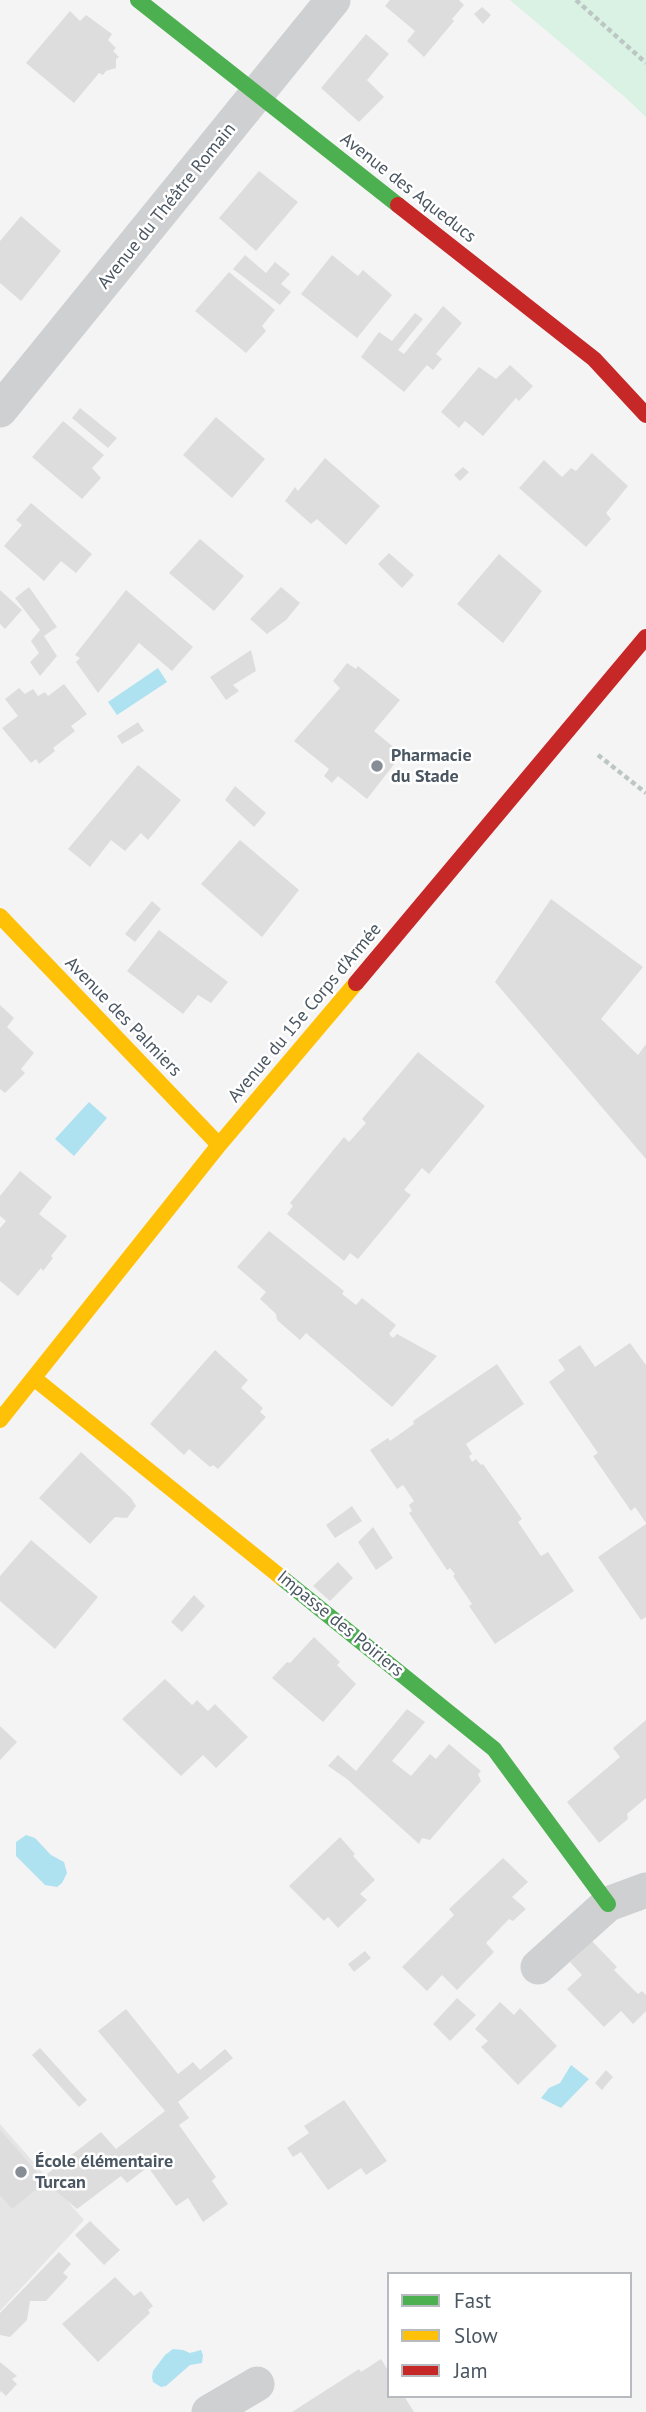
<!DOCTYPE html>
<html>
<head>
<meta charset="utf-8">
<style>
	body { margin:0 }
	#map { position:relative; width:646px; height:2412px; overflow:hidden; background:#f4f4f4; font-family:"PT Sans",sans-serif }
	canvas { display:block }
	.legend { position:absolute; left:387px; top:2272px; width:245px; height:126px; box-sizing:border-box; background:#fff; border:2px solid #b7bbc0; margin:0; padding:9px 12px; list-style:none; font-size:21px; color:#4a5661 }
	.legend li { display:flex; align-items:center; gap:14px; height:35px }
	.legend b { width:35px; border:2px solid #b7bbc0 }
</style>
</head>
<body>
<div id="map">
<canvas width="646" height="2412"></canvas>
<ul class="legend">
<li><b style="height:9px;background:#4caf50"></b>Fast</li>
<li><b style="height:9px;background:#ffc107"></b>Slow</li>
<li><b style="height:9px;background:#c62828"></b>Jam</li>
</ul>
</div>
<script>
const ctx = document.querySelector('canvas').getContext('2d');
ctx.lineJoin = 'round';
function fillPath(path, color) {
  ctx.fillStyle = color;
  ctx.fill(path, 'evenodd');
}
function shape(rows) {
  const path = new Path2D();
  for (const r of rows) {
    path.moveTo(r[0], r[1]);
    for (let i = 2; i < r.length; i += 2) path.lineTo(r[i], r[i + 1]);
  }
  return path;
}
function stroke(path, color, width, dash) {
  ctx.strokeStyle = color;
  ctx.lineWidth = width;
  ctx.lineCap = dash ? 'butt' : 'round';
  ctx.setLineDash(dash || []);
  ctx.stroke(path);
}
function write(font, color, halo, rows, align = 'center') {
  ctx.font = font + ' "PT Sans",sans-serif';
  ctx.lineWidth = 5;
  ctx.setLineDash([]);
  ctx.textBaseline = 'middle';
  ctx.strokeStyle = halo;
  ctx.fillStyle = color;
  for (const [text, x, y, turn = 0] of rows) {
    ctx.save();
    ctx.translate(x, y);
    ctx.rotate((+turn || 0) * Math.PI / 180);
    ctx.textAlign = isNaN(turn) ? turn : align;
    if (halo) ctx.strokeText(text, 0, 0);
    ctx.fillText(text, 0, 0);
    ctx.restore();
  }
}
const education = shape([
	[0,2124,84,2220,0,2311]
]);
const green = shape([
	[510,0,646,0,646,117,626,98]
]);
const water = shape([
	[158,668,167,682,117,715,108,702],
	[89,1102,107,1118,74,1156,55,1139],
	[26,1835,35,1838,51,1855,64,1862,67,1873,62,1883,57,1887,45,1885,16,1856,16,1842],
	[571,2065,589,2079,561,2108,541,2098,549,2088,560,2083],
	[173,2349,183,2350,190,2353,201,2350,203,2355,202,2363,190,2365,166,2386,161,2387,153,2382,152,2377,153,2371,165,2355]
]);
const building = shape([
	[390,0,459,0,464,5,452,19,454,21,424,57,407,41,415,31,385,6],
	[482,7,491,15,483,24,474,14],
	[70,11,80,21,86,15,112,34,108,40,116,48,113,51,119,57,116,59,116,68,106,71,103,75,99,73,74,103,26,63],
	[366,34,389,54,367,80,384,97,359,122,321,88],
	[259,171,298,202,256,251,219,218],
	[21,216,61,251,21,301,0,283,0,241],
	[245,255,266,273,275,262,290,274,281,284,291,292,280,305,233,269],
	[332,255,358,276,363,270,392,295,357,338,301,294],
	[229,272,275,310,262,326,266,331,246,353,195,311],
	[443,306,462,323,436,354,442,359,433,370,427,365,404,392,361,357,379,332,392,341,415,313,423,319,398,350,404,354],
	[510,365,533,386,519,401,516,398,483,436,465,421,459,428,441,412,479,367,496,379],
	[80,408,117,438,108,448,72,418],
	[216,417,265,459,232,498,183,455],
	[63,421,104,455,92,468,101,478,82,499,32,457],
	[592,453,628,486,606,513,611,519,586,547,519,488,544,460,562,477,571,468,576,471],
	[325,458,380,506,346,545,317,519,311,524,285,501,295,487,298,491],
	[463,467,469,472,460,481,454,475],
	[31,503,92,554,76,573,61,561,44,581,4,546,22,525,16,520],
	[200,539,244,576,214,611,169,573],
	[389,553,414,575,402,588,378,564],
	[499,554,542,591,503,643,457,604],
	[29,587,57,627,44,636,57,656,40,676,30,662,39,653,31,641,40,630,15,598],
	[281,587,300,603,286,620,267,634,250,619],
	[0,590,22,610,5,629,0,624],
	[126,590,193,647,172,671,139,643,98,693,76,662,80,658,75,655],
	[251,650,256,671,233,685,239,691,226,700,210,677],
	[347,663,356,669,358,666,400,700,374,731,402,754,367,799,338,776,332,783,324,776,329,769,294,741,340,688,333,681],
	[64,684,87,714,71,726,75,731,53,748,55,751,39,764,36,759,31,763,2,728,18,716,5,699,19,688,25,694,33,689,38,696,45,692,48,696],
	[138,722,144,731,122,744,117,736],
	[138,765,181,800,148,840,141,833,125,851,111,840,90,867,68,849],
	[235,786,266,813,254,827,225,800],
	[240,840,299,890,262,937,201,884],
	[551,899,643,967,601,1019,638,1055,646,1044,646,1159,495,982],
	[152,901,161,909,135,942,125,934],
	[159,930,228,982,211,1003,198,995,183,1014,127,971],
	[0,1005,14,1018,7,1027,34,1053,21,1069,25,1073,5,1093,0,1089],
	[418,1052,485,1106,429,1174,422,1168,404,1190,411,1195,358,1259,350,1253,344,1261,287,1214,293,1206,290,1203,344,1137,349,1142,366,1123,362,1119],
	[20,1171,52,1197,39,1214,67,1236,51,1256,53,1258,43,1271,41,1268,18,1296,0,1281,0,1228,6,1221,0,1216,0,1196],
	[269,1231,344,1291,342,1294,356,1305,362,1298,396,1325,389,1334,393,1338,397,1334,437,1356,392,1407,306,1333,300,1340,277,1320,276,1314,260,1299,266,1292,237,1267],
	[630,1343,646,1365,646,1523,635,1507,631,1511,593,1456,598,1453,549,1382,565,1370,558,1360,580,1345,595,1367],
	[215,1350,248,1380,241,1388,263,1408,260,1412,266,1417,218,1469,213,1465,210,1467,189,1449,184,1455,150,1424],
	[497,1364,524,1404,466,1444,472,1454,469,1456,472,1462,476,1459,481,1465,483,1464,522,1519,518,1522,541,1556,548,1552,574,1591,495,1644,469,1606,472,1604,453,1576,455,1574,450,1568,447,1570,409,1513,412,1511,409,1505,414,1501,403,1485,397,1489,370,1450,388,1438,390,1441,414,1424,413,1421],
	[81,1452,131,1498,136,1506,127,1518,115,1517,90,1544,39,1498],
	[352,1506,362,1521,335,1538,326,1525],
	[646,1524,646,1617,641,1620,598,1557],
	[373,1527,393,1558,376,1570,358,1542],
	[31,1540,98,1597,55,1649,0,1601,0,1576],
	[338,1562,353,1578,330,1601,313,1586],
	[194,1595,205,1606,182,1632,171,1622],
	[314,1637,340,1662,337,1665,356,1684,323,1722,272,1678,287,1662,290,1663],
	[165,1679,192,1705,197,1700,208,1711,215,1704,248,1737,216,1768,203,1755,181,1776,122,1719],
	[407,1709,425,1722,392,1761,411,1776,430,1754,436,1759,449,1744,481,1771,478,1774,481,1781,430,1840,422,1838,419,1844,347,1779,328,1766,338,1755,356,1771],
	[646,1720,646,1798,627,1814,628,1819,599,1843,567,1802,620,1757,613,1748],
	[0,1726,17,1742,0,1760],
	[340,1837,355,1854,353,1856,375,1880,360,1894,367,1900,338,1928,328,1917,324,1921,289,1886],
	[503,1858,528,1882,512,1897,526,1909,513,1921,509,1919,486,1943,494,1952,457,1990,442,1975,427,1991,402,1967,454,1915,449,1909],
	[592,1941,617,1967,614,1970,638,1994,642,1991,646,1995,646,2011,633,2024,621,2011,604,2027,567,1989,582,1975,570,1962],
	[365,1951,371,1958,354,1972,348,1964],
	[457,1998,476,2015,450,2041,433,2024],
	[500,2002,514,2015,520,2008,557,2046,518,2085,481,2047,488,2041,475,2029],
	[126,2009,178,2074,193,2062,200,2070,225,2049,233,2058,178,2102,189,2118,179,2125,216,2177,212,2181,228,2204,203,2222,188,2198,176,2206,148,2167,127,2183,121,2176,77,2209,45,2182,12,2209,0,2195,0,2130,42,2178,101,2132,116,2149,165,2111,98,2031],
	[40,2048,87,2100,79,2107,32,2055],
	[606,2070,613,2077,602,2090,595,2083],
	[344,2100,387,2161,366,2175,361,2168,328,2190,301,2152,293,2157,287,2148,309,2133,304,2126],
	[90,2221,120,2250,104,2265,75,2235],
	[59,2252,71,2264,63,2273,68,2277,46,2301,30,2301,27,2320,10,2337,0,2335,0,2313],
	[115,2277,134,2296,141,2291,153,2306,148,2310,150,2313,98,2362,62,2324],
	[381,2359,389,2372,389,2396,404,2396,414,2412,292,2412,359,2369,361,2372],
	[0,2362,17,2376,12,2379,17,2384,6,2396,1,2391,0,2393]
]);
const path = shape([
	[576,0,646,63],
	[598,755,646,793]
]);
const street = shape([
	[0,410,333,0],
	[538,1967,608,1904,646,1890],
	[209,2412,257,2384]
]);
const fast = shape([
	[138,0,398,205],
	[282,1578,494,1749,608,1904]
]);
const slow = shape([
	[0,916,219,1145],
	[35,1379,282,1578],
	[0,1420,219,1145,356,983]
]);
const jam = shape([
	[398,205,594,359,646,415],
	[356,983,646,637]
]);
const markers = [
	[377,766,7,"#868d94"],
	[21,2172,7,"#868d94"]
];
const streetNames = [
	["Avenue des Aqueducs",408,188,38],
	["Avenue du Théâtre Romain",167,206,-51],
	["Avenue du 15e Corps d'Armée",305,1013,-50],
	["Avenue des Palmiers",123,1017,46],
	["Impasse des Poiriers",340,1624,39]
];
const poiNames = [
	["Pharmacie",391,756],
	["du Stade",391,777],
	["École élémentaire",35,2162],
	["Turcan",35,2183]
];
fillPath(education, '#e6e5e6');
fillPath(green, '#d9f2e3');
fillPath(water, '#aee2f0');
fillPath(building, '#ddddde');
stroke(path, '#bcc7c4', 4.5, [5, 3.5]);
stroke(street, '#ced0d2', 35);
stroke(fast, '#4caf50', 16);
stroke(slow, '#ffc107', 16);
stroke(jam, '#c62828', 16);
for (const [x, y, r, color] of markers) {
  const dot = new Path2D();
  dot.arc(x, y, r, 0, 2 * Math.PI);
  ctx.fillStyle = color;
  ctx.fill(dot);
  stroke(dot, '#fff', 2.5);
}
write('18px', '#4a5661', '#fff', streetNames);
write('bold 18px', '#4a5661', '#fff', poiNames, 'left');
</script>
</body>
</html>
